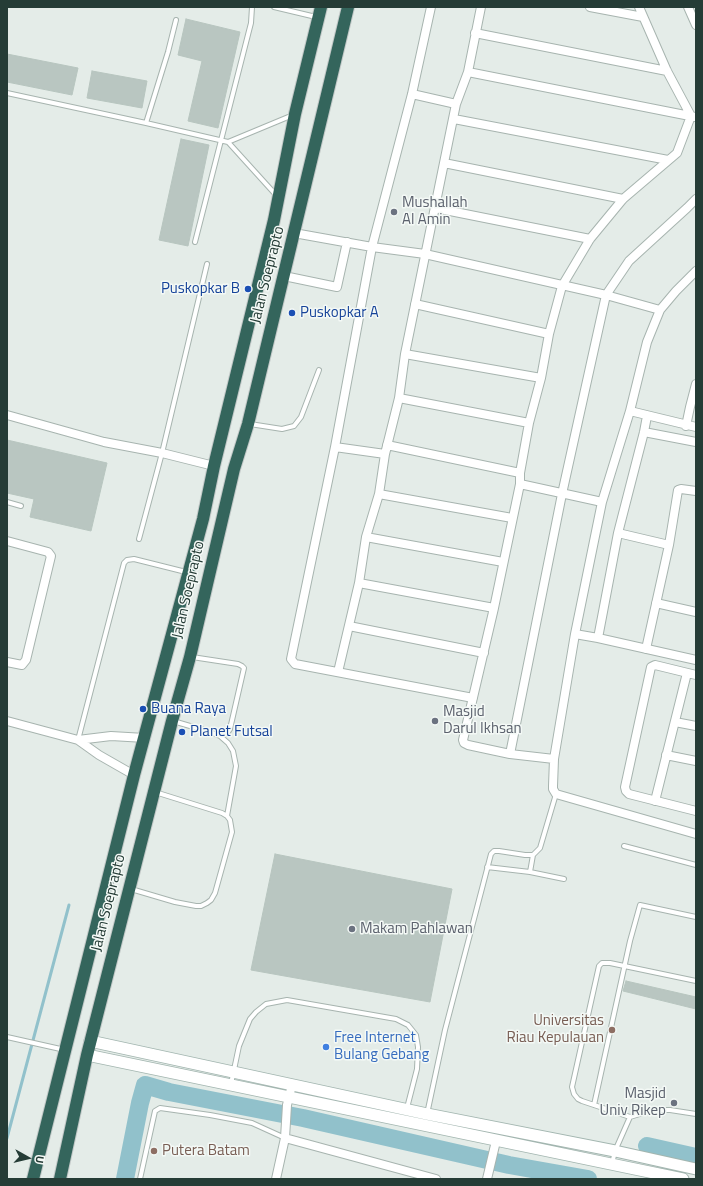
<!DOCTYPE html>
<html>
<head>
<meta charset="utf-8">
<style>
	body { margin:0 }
	#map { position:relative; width:703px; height:1186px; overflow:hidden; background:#e4ece8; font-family:"Titillium Web",sans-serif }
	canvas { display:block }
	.frame { position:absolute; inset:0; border:8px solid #253c36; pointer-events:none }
	.north { position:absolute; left:8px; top:1138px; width:40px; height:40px; -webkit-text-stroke:3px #f4f9f6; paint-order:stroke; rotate:98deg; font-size:11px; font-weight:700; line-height:16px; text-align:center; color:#253c36 }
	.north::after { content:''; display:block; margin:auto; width:14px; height:18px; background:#253c36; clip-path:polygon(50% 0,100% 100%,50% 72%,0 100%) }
</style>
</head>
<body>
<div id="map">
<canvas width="703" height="1186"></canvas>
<div class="frame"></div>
<div class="north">U</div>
</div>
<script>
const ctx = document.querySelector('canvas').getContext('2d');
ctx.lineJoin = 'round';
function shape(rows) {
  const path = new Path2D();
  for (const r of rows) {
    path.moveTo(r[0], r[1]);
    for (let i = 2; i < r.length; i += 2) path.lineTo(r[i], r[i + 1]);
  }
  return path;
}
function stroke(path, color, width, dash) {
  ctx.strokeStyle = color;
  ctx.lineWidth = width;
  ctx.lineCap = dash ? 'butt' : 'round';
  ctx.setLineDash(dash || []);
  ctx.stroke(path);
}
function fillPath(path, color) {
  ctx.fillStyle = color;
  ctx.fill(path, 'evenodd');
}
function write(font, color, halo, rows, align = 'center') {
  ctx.font = font + ' "Titillium Web",sans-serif';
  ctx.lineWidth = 3;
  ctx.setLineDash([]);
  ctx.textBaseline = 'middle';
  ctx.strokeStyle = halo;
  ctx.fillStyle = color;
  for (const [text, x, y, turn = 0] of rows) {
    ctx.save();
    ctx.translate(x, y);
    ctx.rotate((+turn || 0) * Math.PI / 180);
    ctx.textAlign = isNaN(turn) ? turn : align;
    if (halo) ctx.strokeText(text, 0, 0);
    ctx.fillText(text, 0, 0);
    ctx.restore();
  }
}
const stream = shape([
	[7,1138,69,905]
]);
const river = shape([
	[647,1146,696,1157],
	[125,1179,140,1103,145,1085,169,1092,303,1118,509,1165,588,1179]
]);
const building = shape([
	[186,19,240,32,218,128,188,121,202,61,178,55,186,19],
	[7,54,78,68,72,95,7,82,7,54],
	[92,71,147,81,142,108,87,98,92,71],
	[181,139,209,145,188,246,159,240,181,139],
	[7,440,107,463,91,531,30,517,34,499,7,493,7,440],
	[275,854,452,889,430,1002,251,970,275,854],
	[626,981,696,997,696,1009,623,991,626,981]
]);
const lane = shape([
	[274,7,316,17],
	[7,93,146,123,228,142],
	[146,123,168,52,176,20],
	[276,195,228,142,293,115],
	[195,242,251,23,252,7],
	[250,424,282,429,294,426,301,417,319,370],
	[7,502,21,506],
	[139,539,162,453,207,264],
	[192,657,238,664,242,666,244,668,230,729,228,732,220,736],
	[173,721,207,731,220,736,228,743,233,751,236,766,227,816],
	[78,740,124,563,127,560,134,559,186,572],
	[624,846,696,865],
	[487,867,530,872,533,855],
	[530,872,564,879],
	[131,889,175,902,196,906,201,906,207,903,211,900,215,893,232,832,230,820,227,816,222,813,155,792],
	[696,981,610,963,602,963,599,966,572,1087,574,1094,578,1099,582,1101,630,1117,653,1110,670,1110,696,1114],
	[7,1037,65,1050],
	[231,1084,239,1046,250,1019,256,1012,266,1004,287,1000,396,1019,408,1025,416,1035,418,1047,417,1069,407,1108],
	[594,1105,630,941,640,905,696,917],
	[427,1114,445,1030,491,854,494,851,499,851,525,855,533,855,540,848,556,794],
	[612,1164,615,1151,630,1117],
	[140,1179,155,1111,160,1108,210,1115,252,1123,285,1138]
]);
const street = shape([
	[431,7,412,94,372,247,335,447,291,659,295,664,473,698],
	[590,7,643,17],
	[639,7,667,71,691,116],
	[688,7,696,25],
	[475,33,667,71],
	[468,72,695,117],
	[412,94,456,104],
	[454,119,668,160],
	[444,163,623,199],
	[435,208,590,239],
	[294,233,372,247,425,254,606,295,660,310],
	[696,271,676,291,660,310,647,342,630,411,602,502,575,634,554,759,553,786,553,789,556,794,696,834],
	[284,276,337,287,347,242],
	[415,304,549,334],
	[405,354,541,378],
	[399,398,529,423],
	[630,411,696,427],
	[7,415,104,442,162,453,214,466],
	[686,426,690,407,696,384],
	[644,432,696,442],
	[387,445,520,473],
	[335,447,385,454],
	[520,484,602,502],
	[379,494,512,518],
	[618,533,669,545],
	[366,537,503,562],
	[7,541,48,552,51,556,26,660,22,665,7,662],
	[359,583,494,608],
	[656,603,696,612],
	[349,626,484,653],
	[575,634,598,638,696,660],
	[598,638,618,533,644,432,647,416],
	[646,649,669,545,678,490,681,489,696,491],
	[338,672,359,583,366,537,379,494,385,454,399,398,405,354,456,104,468,72,481,7],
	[696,675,655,665,651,667,625,787,626,791,629,794,696,811],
	[7,721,78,740,111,736,145,738],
	[675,722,696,726],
	[78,740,99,755,134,775],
	[510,754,562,494,606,295,629,261,687,208,696,199],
	[666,755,696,761],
	[554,759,510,754,468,745,464,743,463,740,494,608,520,484,520,473,529,423,541,378,549,334,562,286,590,239,623,199,677,153,691,116],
	[655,801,687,673],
	[285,1138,436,1179],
	[276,1179,285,1138,287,1105,292,1085],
	[487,1179,496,1141]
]);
const secondary = shape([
	[90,1041,427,1114,615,1151,696,1169],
	[87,1055,683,1179]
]);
const highway = shape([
	[33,1179,134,775,203,519,214,466,274,220,295,114,321,7],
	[60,1179,87,1055,172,721,190,657,234,469,248,424,348,7]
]);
const markers = [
	[394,212,4,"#6b7280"],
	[248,289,4,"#1a4fb4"],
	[292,313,4,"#1a4fb4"],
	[143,709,4,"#1a4fb4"],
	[435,721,4,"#6b7280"],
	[182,732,4,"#1a4fb4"],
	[352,929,4,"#6b7280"],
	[612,1030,4,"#8d6e63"],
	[326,1047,4,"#3f7fe0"],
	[674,1103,4,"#6b7280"],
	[154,1151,4,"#8d6e63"]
];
const worshipNames = [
	["Mushallah",402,203],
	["Al Amin",402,220],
	["Masjid",443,712],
	["Darul Ikhsan",443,729],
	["Makam Pahlawan",360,929],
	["Masjid",666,1094,"right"],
	["Univ Rikep",666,1111,"right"]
];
const streetNames = [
	["Jalan Soeprapto",268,275,-76],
	["Jalan Soeprapto",189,590,-77],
	["Jalan Soeprapto",109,903,-76]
];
const transitNames = [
	["Puskopkar B",240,289,"right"],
	["Puskopkar A",300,313],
	["Buana Raya",151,709],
	["Planet Futsal",190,732]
];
const educationNames = [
	["Universitas",604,1021],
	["Riau Kepulauan",604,1038],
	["Putera Batam",162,1151,"left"]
];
const shopNames = [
	["Free Internet",334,1038],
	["Bulang Gebang",334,1055]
];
stroke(stream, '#91c1cb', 3);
stroke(river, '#91c1cb', 18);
fillPath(building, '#b9c6c1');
stroke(building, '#b7c5bf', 1);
stroke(lane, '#a7b4af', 6);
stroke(street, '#a7b4af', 10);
stroke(secondary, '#a3b6b0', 13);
stroke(highway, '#c2c8c7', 14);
stroke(lane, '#fff', 4);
stroke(street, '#fff', 8);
stroke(secondary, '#fff', 11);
stroke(highway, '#34655c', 12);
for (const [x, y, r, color] of markers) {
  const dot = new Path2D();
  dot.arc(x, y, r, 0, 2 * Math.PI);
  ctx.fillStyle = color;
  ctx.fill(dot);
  stroke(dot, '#f4f9f6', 1.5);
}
write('15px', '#5b616d', '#f4f9f6', worshipNames, 'left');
write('15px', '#253c36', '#f4f9f6', streetNames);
write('15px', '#164399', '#f4f9f6', transitNames, 'left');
write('15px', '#785e54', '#f4f9f6', educationNames, 'right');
write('15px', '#366cbe', '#f4f9f6', shopNames, 'left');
</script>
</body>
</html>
